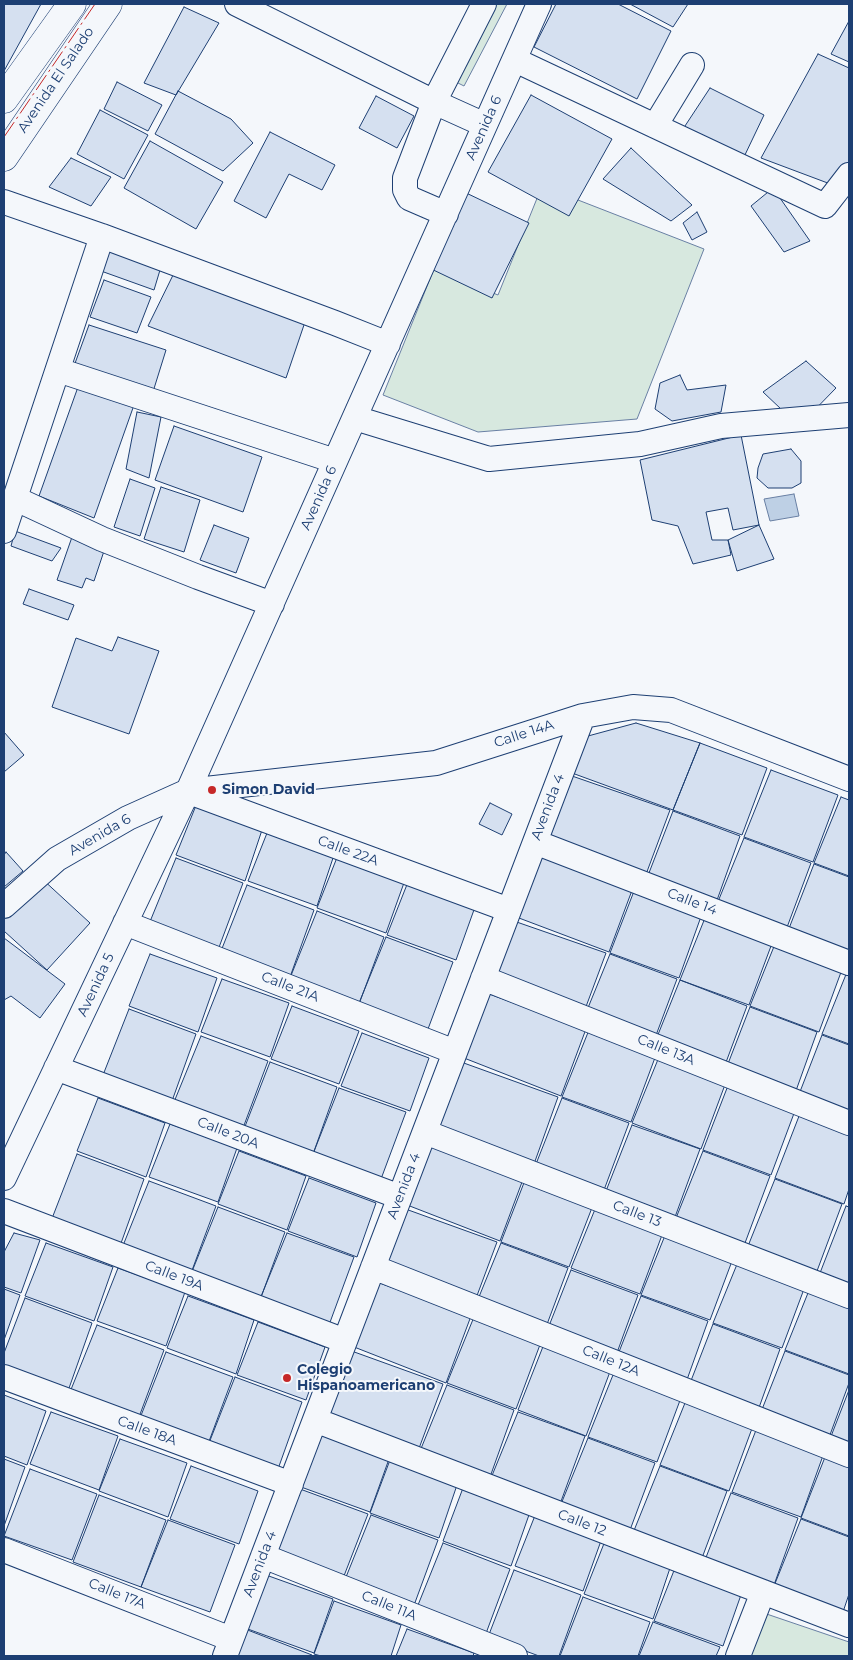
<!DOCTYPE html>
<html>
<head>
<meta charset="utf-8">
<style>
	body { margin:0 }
	#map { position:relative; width:853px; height:1660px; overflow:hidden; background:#f4f7fb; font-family:Montserrat,sans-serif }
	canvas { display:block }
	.frame { position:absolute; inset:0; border:5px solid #1d3f73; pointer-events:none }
</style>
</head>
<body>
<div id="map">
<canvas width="853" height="1660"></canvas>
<div class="frame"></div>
</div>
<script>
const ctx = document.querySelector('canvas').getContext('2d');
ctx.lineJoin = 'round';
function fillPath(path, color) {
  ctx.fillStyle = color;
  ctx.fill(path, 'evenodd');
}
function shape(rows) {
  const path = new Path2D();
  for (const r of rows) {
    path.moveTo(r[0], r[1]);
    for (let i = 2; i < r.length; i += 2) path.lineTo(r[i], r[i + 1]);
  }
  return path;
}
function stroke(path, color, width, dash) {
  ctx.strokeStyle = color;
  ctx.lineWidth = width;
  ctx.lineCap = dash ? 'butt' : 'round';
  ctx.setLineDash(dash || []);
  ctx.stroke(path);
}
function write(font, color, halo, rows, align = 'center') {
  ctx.font = font + ' Montserrat,sans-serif';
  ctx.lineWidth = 4;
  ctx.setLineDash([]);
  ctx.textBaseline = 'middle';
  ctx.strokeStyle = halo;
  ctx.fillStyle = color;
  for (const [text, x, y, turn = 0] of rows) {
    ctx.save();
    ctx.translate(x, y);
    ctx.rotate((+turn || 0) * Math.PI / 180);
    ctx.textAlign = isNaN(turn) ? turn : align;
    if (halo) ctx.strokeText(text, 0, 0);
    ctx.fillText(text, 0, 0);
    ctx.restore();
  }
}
const green = shape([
	[487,4,507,4,464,86,448,78,487,4],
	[542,186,704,249,637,419,478,432,383,395,434,269,498,295,542,186],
	[746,1607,849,1642,849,1656,732,1656,746,1607]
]);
const water = shape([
	[794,494,799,516,770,521,764,499,794,494]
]);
const building = shape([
	[4,4,41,4,4,71,4,4],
	[556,4,618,4,671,31,637,99,534,47,556,4],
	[630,4,688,4,673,27,630,4],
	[184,7,219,23,176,95,144,83,184,7],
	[849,21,849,62,831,54,849,21],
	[818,54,849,68,849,164,833,185,761,158,818,54],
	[117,82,162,105,148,131,104,109,117,82],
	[710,88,764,115,743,159,683,129,710,88],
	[178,91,231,119,253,143,223,171,155,134,178,91],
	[531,95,612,139,569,216,488,172,531,95],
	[376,96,414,116,397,148,359,128,376,96],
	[100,110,148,135,124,179,77,154,100,110],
	[270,132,335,165,322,190,289,174,266,218,234,201,270,132],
	[150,141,223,182,196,229,124,188,150,141],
	[631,148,692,205,671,221,603,179,631,148],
	[71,158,111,177,91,206,49,187,71,158],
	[773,188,810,241,784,252,751,206,773,188],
	[462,191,529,223,492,298,425,266,462,191],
	[697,212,707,232,692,240,683,223,697,212],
	[111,242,163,260,154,290,101,271,111,242],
	[176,269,306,319,286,378,148,326,176,269],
	[104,280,151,297,137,333,90,317,104,280],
	[89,325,166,350,152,395,74,366,89,325],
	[806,361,836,388,799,426,763,392,806,361],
	[680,375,687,390,726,385,721,412,672,421,655,409,660,383,680,375],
	[78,387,134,405,94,518,39,496,78,387],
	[137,412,161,417,149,478,126,469,137,412],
	[174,426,262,457,243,512,155,480,174,426],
	[741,435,759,525,733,530,728,508,706,512,712,540,728,540,731,555,693,564,678,526,652,520,640,460,741,435],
	[791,449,801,461,801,483,792,488,768,488,757,478,758,468,763,454,791,449],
	[130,479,155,488,140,536,114,527,130,479],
	[161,487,200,500,184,552,144,539,161,487],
	[214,525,249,538,236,573,200,560,214,525],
	[759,525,774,559,737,571,728,540,759,525],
	[15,531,61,548,52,561,11,546,15,531],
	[72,537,105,548,94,581,86,578,82,588,57,580,72,537],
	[29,589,74,605,68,620,23,604,29,589],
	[118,637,159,651,129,734,52,707,76,638,112,651,118,637],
	[636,723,700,743,673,810,572,773,588,736,636,723],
	[4,732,24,755,4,772,4,732],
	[700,743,767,768,742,835,673,810,700,743],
	[771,770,838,795,813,862,744,837,771,770],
	[572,776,670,810,645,877,547,840,572,776],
	[841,797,849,800,849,876,814,863,841,797],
	[197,803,263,827,245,881,176,855,197,803],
	[490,803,512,814,502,835,479,824,490,803],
	[673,811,740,836,716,903,647,878,673,811],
	[269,828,335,852,317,906,248,881,269,828],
	[744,838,811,863,786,930,717,904,744,838],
	[536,850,634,885,609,952,511,915,536,850],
	[6,852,23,871,4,887,4,855,6,852],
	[338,855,405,880,386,933,317,908,338,855],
	[176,858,243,883,218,950,149,924,176,858],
	[814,864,849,877,849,954,788,931,814,864],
	[40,877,90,923,47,970,4,931,4,916,40,877],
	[408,882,475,907,456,960,387,935,408,882],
	[247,885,314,910,290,977,221,951,247,885],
	[636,886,703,911,679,978,610,953,636,886],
	[317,911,384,937,359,1004,290,978,317,911],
	[707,913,774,938,749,1005,680,980,707,913],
	[508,919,606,953,581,1020,484,983,508,919],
	[386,937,453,962,428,1029,359,1003,386,937],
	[4,938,65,984,40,1018,11,996,4,1000,4,938],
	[777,939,844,964,819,1032,750,1006,777,939],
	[150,954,217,978,198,1032,129,1006,150,954],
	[610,954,677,979,652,1046,583,1020,610,954],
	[849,967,849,1044,822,1034,849,967],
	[222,979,289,1003,270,1057,201,1032,222,979],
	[680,980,747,1006,722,1073,653,1047,680,980],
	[489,994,586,1029,561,1096,464,1058,489,994],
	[292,1006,359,1031,339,1084,271,1059,292,1006],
	[750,1007,817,1032,793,1099,724,1074,750,1007],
	[129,1009,196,1034,172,1101,103,1075,129,1009],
	[589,1030,656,1055,631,1122,562,1097,589,1030],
	[362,1033,429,1058,410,1111,341,1086,362,1033],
	[822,1035,849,1045,849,1122,796,1102,822,1035],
	[201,1036,268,1061,243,1128,174,1102,201,1036],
	[659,1057,726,1082,701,1149,632,1123,659,1057],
	[270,1062,337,1087,313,1154,244,1129,270,1062],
	[461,1062,558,1097,534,1164,436,1127,461,1062],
	[729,1083,796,1108,771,1175,703,1150,729,1083],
	[339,1088,406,1112,381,1179,313,1154,339,1088],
	[98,1098,165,1123,146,1177,77,1151,98,1098],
	[562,1098,629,1123,604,1190,536,1164,562,1098],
	[801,1111,849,1129,849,1189,844,1204,775,1178,801,1111],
	[170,1124,237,1148,218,1202,149,1177,170,1124],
	[632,1125,700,1149,675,1217,606,1191,632,1125],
	[427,1139,525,1174,500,1241,402,1203,427,1139],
	[239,1151,306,1176,287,1230,218,1204,239,1151],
	[703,1151,770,1176,745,1243,676,1218,703,1151],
	[77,1154,144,1179,120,1246,51,1221,77,1154],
	[527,1175,595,1200,569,1267,501,1242,527,1175],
	[309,1178,376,1203,357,1257,288,1231,309,1178],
	[775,1179,842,1204,817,1271,748,1246,775,1179],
	[149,1181,216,1206,191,1273,122,1248,149,1181],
	[598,1202,665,1227,640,1294,571,1268,598,1202],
	[846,1206,849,1207,849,1283,820,1273,846,1206],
	[218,1207,285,1232,260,1300,191,1274,218,1207],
	[400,1207,497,1242,472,1309,375,1271,400,1207],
	[668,1228,735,1253,710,1320,641,1295,668,1228],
	[14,1233,40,1240,21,1293,4,1287,4,1252,14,1233],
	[287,1233,354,1257,329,1325,260,1299,287,1233],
	[46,1243,113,1267,94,1321,25,1296,46,1243],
	[501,1243,568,1268,543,1335,474,1309,501,1243],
	[740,1257,807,1281,782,1348,713,1323,740,1257],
	[118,1268,185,1292,166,1346,97,1321,118,1268],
	[571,1270,638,1295,614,1361,545,1336,571,1270],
	[374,1281,471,1316,446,1383,349,1345,374,1281],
	[812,1283,849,1297,849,1374,785,1350,812,1283],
	[4,1289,20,1295,4,1340,4,1289],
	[188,1296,254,1320,236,1374,167,1348,188,1296],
	[641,1296,708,1321,684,1388,615,1362,641,1296],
	[25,1298,92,1323,68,1391,4,1367,4,1353,25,1298],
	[474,1317,541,1342,516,1409,447,1383,474,1317],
	[258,1322,325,1347,306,1400,237,1375,258,1322],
	[713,1324,780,1349,756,1416,687,1391,713,1324],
	[97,1325,164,1350,139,1417,70,1392,97,1325],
	[544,1344,611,1369,586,1436,518,1410,544,1344],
	[346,1349,443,1384,418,1451,321,1413,346,1349],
	[785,1351,849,1375,849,1383,827,1443,759,1417,785,1351],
	[166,1352,233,1377,208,1444,140,1418,166,1352],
	[615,1370,682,1395,657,1462,588,1437,615,1370],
	[235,1377,302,1402,278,1469,209,1443,235,1377],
	[447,1385,514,1410,490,1477,420,1451,447,1385],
	[849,1390,849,1452,828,1444,849,1390],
	[4,1395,46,1411,27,1465,4,1456,4,1395],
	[687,1398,754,1423,729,1491,660,1465,687,1398],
	[51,1412,118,1436,99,1490,30,1464,51,1412],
	[518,1412,585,1436,560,1504,491,1478,518,1412],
	[758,1425,825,1450,801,1517,732,1492,758,1425],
	[322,1435,389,1459,370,1512,301,1487,322,1435],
	[588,1438,655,1463,630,1530,561,1504,588,1438],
	[120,1439,187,1463,168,1517,99,1491,120,1439],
	[827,1452,849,1460,849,1536,801,1518,827,1452],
	[4,1459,25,1467,4,1526,4,1459],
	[390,1460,457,1485,439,1538,370,1513,390,1460],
	[191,1466,258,1491,239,1544,170,1519,191,1466],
	[660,1466,727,1491,702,1558,633,1533,660,1466],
	[30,1469,97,1494,72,1560,4,1536,30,1469],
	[463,1488,530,1512,511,1566,443,1541,463,1488],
	[300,1489,368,1514,342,1581,274,1556,300,1489],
	[731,1493,798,1518,774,1585,705,1560,731,1493],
	[99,1495,166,1520,141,1587,73,1562,99,1495],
	[536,1513,602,1538,583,1591,515,1566,536,1513],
	[371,1515,438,1540,413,1608,344,1582,371,1515],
	[801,1519,849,1537,849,1594,843,1612,774,1586,801,1519],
	[168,1520,235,1545,210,1612,141,1587,168,1520],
	[605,1541,671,1565,653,1619,584,1594,605,1541],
	[443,1543,510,1569,485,1636,416,1610,443,1543],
	[675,1568,742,1592,723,1646,654,1621,675,1568],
	[514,1570,581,1595,559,1656,539,1656,488,1637,514,1570],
	[266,1575,333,1599,314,1653,245,1628,266,1575],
	[583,1597,650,1622,638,1656,560,1656,583,1597],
	[334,1601,401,1625,391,1656,321,1656,314,1654,334,1601],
	[653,1622,720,1647,716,1656,639,1656,653,1622],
	[245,1629,312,1655,311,1656,234,1656,245,1629],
	[407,1629,474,1653,473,1656,396,1656,407,1629]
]);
const minor = shape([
	[237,4,434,102,485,125],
	[515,60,825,206,849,175],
	[655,126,692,65],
	[4,202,102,236,335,323,388,344],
	[446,214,409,198,405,190,405,178,434,102,484,4],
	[58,370,335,461],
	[355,418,489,459,640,444,721,426,849,415],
	[14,498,102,539,198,577,272,604],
	[4,531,102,236],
	[192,793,509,910],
	[535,842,849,963],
	[4,906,57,859,128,818,188,791,436,763,583,716,633,707,671,710,849,779],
	[125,923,455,1052],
	[483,978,849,1123],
	[56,1068,400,1197],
	[425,1132,849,1296],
	[4,1178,188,791,539,4],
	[4,1211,345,1341],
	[373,1267,849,1455],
	[4,1377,291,1484],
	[315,1420,849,1625],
	[4,1550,231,1639],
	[263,1556,515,1656],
	[225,1656,583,716],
	[738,1656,763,1592]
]);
const primary = shape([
	[4,99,72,4],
	[4,157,108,4]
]);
const power = shape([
	[4,137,95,4]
]);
const markers = [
	[212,790,5,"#c62828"],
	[287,1378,5,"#c62828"]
];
const streetNames = [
	["Avenida El Salado",56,80,-56],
	["Avenida 6",484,128,-66],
	["Avenida 6",319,498,-66],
	["Calle 14A",524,734,-18],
	["Avenida 4",548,807,-69],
	["Avenida 6",100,835,-30],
	["Calle 22A",348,851,20],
	["Calle 14",692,902,21],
	["Avenida 5",96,985,-65],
	["Calle 21A",290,987,21],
	["Calle 13A",666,1050,22],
	["Calle 20A",228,1133,21],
	["Avenida 4",404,1186,-69],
	["Calle 13",637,1214,21],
	["Calle 19A",174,1276,21],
	["Calle 12A",611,1361,22],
	["Calle 18A",147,1431,20],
	["Calle 12",582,1523,21],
	["Avenida 4",260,1564,-69],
	["Calle 17A",117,1594,22],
	["Calle 11A",389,1606,22]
];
const poiNames = [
	["Simon David",222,790],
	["Colegio",297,1370],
	["Hispanoamericano",297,1386]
];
fillPath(green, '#d7e8df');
stroke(green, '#687fa3', 1);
fillPath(water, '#bed0e5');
stroke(water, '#687fa3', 1);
fillPath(building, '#d5e0f0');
stroke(building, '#1d3f73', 1);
stroke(minor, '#1d3f73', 26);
stroke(primary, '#1d3f73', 29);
stroke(minor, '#f4f7fb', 24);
stroke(primary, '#f4f7fb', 28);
stroke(power, '#c62828', 1, [18, 4, 2.5, 4]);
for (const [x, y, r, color] of markers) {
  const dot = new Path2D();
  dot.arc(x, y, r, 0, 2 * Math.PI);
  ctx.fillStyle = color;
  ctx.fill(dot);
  stroke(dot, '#f4f7fb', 2);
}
write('14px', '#1d3f73', '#f4f7fb', streetNames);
write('bold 14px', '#1d3f73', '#f4f7fb', poiNames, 'left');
</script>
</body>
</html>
